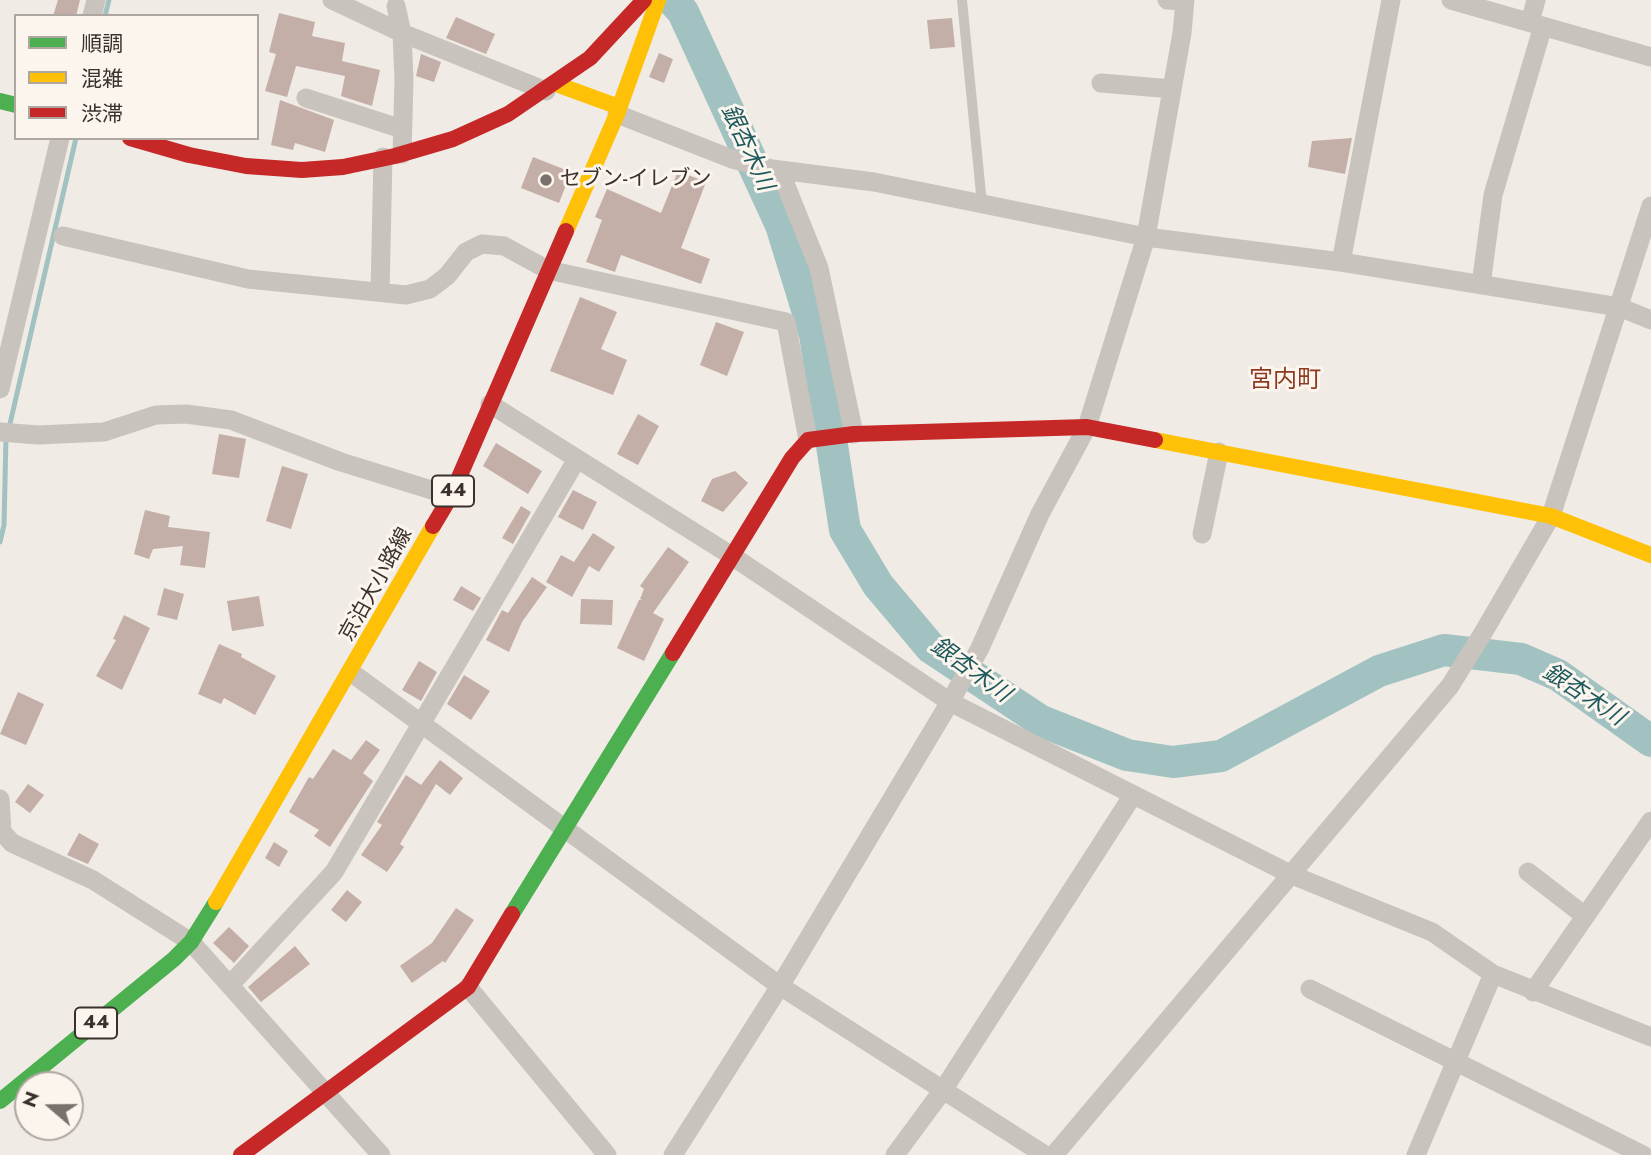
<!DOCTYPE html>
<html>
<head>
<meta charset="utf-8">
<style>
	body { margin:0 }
	#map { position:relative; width:1651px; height:1155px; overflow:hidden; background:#f0ebe5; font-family:Jost,"Noto Sans JP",sans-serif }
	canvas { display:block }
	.legend { position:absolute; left:14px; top:14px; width:245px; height:126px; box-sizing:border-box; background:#fbf5ee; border:2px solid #aea6a0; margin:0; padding:9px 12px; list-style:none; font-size:21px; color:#3b302b }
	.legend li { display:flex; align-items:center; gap:14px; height:35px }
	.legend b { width:35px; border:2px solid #aea6a0 }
	.north { position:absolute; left:14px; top:1071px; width:70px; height:70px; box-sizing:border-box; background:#fbf5ee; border:2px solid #aea6a0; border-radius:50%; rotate:290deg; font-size:19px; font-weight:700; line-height:28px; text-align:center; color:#3b302b }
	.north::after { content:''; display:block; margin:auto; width:24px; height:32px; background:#7a716c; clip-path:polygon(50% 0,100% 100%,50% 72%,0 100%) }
</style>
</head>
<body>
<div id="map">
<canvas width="1651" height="1155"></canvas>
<ul class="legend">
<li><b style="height:9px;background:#4caf50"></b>順調</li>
<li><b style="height:9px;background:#ffc107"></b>混雑</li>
<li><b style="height:9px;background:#c62828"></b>渋滞</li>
</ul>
<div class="north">N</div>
</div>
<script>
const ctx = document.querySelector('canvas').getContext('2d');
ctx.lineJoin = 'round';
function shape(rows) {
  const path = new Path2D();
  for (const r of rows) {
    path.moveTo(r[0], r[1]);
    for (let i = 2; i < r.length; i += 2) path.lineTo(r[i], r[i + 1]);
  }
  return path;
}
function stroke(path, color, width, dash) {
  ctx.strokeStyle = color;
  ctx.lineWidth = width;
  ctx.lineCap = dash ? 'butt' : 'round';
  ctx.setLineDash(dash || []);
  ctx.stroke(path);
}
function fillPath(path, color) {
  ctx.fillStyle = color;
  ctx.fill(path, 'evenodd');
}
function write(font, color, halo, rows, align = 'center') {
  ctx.font = font + ' Jost,"Noto Sans JP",sans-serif';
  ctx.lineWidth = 6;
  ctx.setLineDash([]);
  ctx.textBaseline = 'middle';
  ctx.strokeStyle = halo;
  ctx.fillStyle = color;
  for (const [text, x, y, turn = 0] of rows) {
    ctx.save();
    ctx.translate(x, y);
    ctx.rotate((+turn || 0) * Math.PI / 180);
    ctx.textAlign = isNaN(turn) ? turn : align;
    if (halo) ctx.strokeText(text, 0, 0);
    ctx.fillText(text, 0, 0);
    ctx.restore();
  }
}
const stream = shape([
	[105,16,109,0],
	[9,428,76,138],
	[0,542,4,525,6,437]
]);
const river = shape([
	[672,0,683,12,781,225,815,335,845,530,878,585,931,648,1041,721,1127,755,1173,762,1221,756,1379,671,1444,650,1521,659,1558,675,1651,741]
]);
const building = shape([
	[58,0,80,0,76,16,53,16],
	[279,13,315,22,312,36,345,43,342,61,380,70,372,106,341,96,345,76,296,66,287,97,265,91,276,54,269,52],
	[456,17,495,34,486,54,446,38],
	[952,18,955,47,930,49,927,20],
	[659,53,673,59,664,83,649,77],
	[421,54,441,62,434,82,416,76],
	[280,100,334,120,325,152,295,143,293,150,271,145],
	[1352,138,1345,174,1308,167,1312,141],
	[533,157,571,172,559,203,521,188],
	[678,171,706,182,681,248,710,259,701,284,621,255,615,272,586,262,602,220,595,217,607,189,661,213],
	[580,297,617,312,601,349,627,360,613,395,550,371],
	[716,322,744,332,727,376,700,365],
	[638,414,659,426,638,465,617,454],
	[219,434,246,439,239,478,212,474],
	[496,443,542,471,528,494,483,466],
	[282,466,308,474,291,529,266,521],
	[735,471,748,483,723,512,701,501,712,479],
	[573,490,597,502,583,530,558,517],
	[521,506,531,512,513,544,502,538],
	[145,510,170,516,168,527,210,532,205,568,180,565,183,546,153,549,149,559,134,554],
	[593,533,615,547,599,572,589,566,572,597,546,582,561,555,574,562],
	[668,547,689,562,653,613,664,619,644,661,617,648,639,600,642,600,640,599,644,589,640,586],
	[532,577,547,587,522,622,509,652,486,640,502,610,508,613],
	[461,586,481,598,473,611,453,600],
	[164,588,184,594,177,620,157,615],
	[259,596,264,626,232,631,227,601],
	[581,599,613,600,612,625,580,624],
	[124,615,150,628,122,690,96,676,116,640,113,639],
	[219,644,242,654,241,657,276,676,255,715,224,698,221,704,198,694],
	[419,661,437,672,421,701,402,690],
	[464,675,490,691,471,720,447,704],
	[18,692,44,704,26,745,0,734],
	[366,740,380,750,363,773,373,781,330,847,314,836,319,830,289,812,309,777,313,779,333,749,351,760],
	[440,760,463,778,450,795,436,784,400,844,404,847,387,872,361,855,382,825,377,822,406,775,421,785],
	[28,784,44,795,30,813,15,802],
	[79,833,99,844,88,864,67,855],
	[274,842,288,851,279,867,265,858],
	[347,890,362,902,346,922,331,910],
	[456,908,474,920,445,963,443,961,412,983,400,966,432,943],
	[229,927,249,946,234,963,213,943],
	[295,946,310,964,261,1002,248,987]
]);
const lane = shape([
	[962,0,982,204]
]);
const street = shape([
	[332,0,402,33,546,91],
	[1167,0,1185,1],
	[1451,0,1651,57],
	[396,6,402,33,404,80,402,154],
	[92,16,96,0],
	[1530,22,1536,0],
	[1101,83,1172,89],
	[306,98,402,129],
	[617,114,732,159,772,169,874,182,1146,237,1341,262,1619,307,1651,320],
	[780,171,819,268,854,434],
	[63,236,248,279,406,295,430,289,447,276,466,252,482,244,504,246,548,270,786,322,808,440],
	[1341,262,1391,0],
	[1481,285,1493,195,1543,26],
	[380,292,383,157],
	[0,389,60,138],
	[490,404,732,556,950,702,1292,875,1432,932,1493,974,1651,1037],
	[0,432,38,435,104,432,156,415,186,414,231,420,341,462,451,496],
	[1202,534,1219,452],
	[352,673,780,986,1045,1155],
	[0,799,2,832,12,843,93,880,191,942,381,1155],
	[1528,872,1585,916],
	[230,985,334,872,577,459],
	[468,987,607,1155],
	[1310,989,1643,1155],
	[1533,992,1651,821],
	[673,1155,780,986,950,702,980,648,1040,514,1087,427,1146,237,1182,33,1185,0],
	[895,1155,943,1090,1133,795],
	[1054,1155,1450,686,1483,633,1551,516,1651,206],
	[1416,1155,1493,974]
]);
const fast = shape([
	[0,101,16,105],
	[512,914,673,653],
	[0,1101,174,959,191,942,216,902]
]);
const slow = shape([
	[556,84,619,107],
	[566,231,617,114,658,0],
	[1155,440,1551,516,1651,555],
	[216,902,433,526]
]);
const jam = shape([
	[130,138,189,155,246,166,302,170,343,167,395,156,453,139,508,114,590,58,644,0],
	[433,526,451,496,566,231],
	[673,653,792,458,808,440,854,434,1087,427,1155,440],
	[241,1155,468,987,512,914]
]);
const markers = [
	[546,180,7,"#7a716c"]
];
const shields = [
	[453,491,42],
	[96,1023,42]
];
const shieldNames = [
	["44",453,491],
	["44",96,1023]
];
const poiNames = [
	["セブン-イレブン",560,180]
];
const streetNames = [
	["京泊大小路線",377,585,-61]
];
const waterNames = [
	["銀杏木川",746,148,65],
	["銀杏木川",970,671,36],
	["銀杏木川",1583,696,33]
];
const quarterNames = [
	["宮内町",1285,381]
];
stroke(stream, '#a1c2c1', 5);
stroke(river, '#a1c2c1', 32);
fillPath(building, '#c3afa7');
stroke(lane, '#c9c3be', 10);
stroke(street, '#c9c3be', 19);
stroke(fast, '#4caf50', 16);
stroke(slow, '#ffc107', 16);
stroke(jam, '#c62828', 16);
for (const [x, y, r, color] of markers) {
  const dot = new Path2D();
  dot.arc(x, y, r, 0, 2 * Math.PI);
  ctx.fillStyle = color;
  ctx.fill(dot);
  stroke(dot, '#fbf5ee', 2.5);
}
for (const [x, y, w] of shields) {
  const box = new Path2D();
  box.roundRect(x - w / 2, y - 15.5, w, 31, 5);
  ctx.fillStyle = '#fbf5ee';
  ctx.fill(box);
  stroke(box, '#3b302b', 2);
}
write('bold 19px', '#3b302b', null, shieldNames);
write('21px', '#3b302b', '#fbf5ee', poiNames, 'left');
write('21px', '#3b302b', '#fbf5ee', streetNames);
write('italic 23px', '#1f5a5e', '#fbf5ee', waterNames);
write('24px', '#8c3b22', '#fbf5ee', quarterNames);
</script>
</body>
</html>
